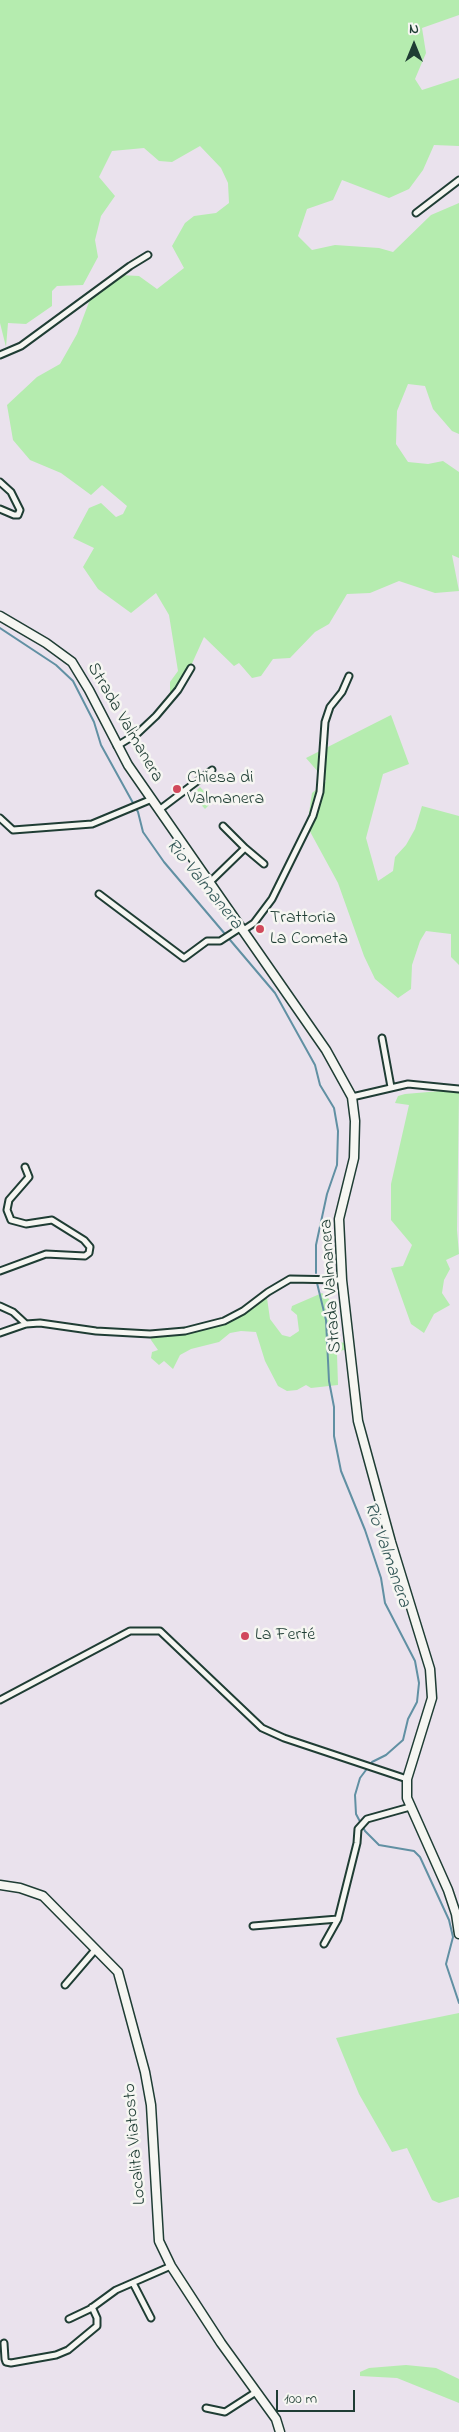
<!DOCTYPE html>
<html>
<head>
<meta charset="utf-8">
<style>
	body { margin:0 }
	#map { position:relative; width:459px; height:2432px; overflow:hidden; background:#eae2ed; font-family:"Indie Flower",sans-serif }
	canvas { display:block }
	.north { position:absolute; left:389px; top:20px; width:50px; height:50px; -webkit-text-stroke:4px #f6f6f2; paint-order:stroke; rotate:0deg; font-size:14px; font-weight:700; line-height:20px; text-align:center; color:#1f3d34 }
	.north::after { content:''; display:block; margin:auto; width:18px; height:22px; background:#1f3d34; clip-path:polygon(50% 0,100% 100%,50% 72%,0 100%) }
	.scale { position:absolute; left:276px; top:2390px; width:79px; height:22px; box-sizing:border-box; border:2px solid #1f3d34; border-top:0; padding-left:6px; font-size:15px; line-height:18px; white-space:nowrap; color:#1f3d34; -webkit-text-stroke:4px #f6f6f2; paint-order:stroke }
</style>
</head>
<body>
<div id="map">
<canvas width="459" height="2432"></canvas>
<div class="north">N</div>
<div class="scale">100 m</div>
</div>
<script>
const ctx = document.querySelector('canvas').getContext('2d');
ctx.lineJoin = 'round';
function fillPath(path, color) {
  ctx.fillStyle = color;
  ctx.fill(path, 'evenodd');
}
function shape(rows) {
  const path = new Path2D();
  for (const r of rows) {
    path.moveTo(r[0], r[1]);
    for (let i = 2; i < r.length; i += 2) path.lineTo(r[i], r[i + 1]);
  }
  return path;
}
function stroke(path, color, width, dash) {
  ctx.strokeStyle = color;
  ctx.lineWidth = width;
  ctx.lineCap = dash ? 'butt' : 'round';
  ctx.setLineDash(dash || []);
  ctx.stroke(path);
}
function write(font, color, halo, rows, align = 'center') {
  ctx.font = font + ' "Indie Flower",sans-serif';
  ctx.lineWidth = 5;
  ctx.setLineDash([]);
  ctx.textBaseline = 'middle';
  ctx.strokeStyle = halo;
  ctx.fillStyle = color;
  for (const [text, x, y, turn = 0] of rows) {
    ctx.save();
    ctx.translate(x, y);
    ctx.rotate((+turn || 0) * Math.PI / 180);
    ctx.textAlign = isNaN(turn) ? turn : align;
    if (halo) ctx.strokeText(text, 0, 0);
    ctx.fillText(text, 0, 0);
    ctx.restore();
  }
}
const green = shape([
	[0,0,459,0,459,15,422,28,426,53,415,79,422,90,459,78,459,146,434,145,423,170,409,189,389,198,342,180,333,200,307,209,298,236,312,250,335,245,379,248,393,252,431,215,459,203,459,434,452,431,433,409,425,386,408,384,397,411,396,444,408,462,428,464,443,461,459,472,459,558,452,555,459,591,435,593,399,581,370,593,347,594,329,624,315,632,290,658,273,659,261,676,252,678,239,663,234,666,204,637,190,668,170,699,170,682,178,671,169,615,156,593,131,613,98,589,83,567,94,548,73,538,89,508,101,503,116,517,123,514,127,506,102,485,91,495,61,473,30,460,13,440,7,405,37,377,60,364,77,334,92,294,120,275,139,276,157,289,184,268,172,246,185,223,194,216,216,213,229,203,228,183,221,168,200,146,172,162,159,161,144,148,112,151,99,177,115,196,101,216,95,240,98,257,83,285,57,286,52,291,52,306,26,324,8,323,6,347,0,323],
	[391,715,409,764,383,774,366,838,378,881,393,871,395,857,406,845,415,829,422,806,459,816,459,965,451,957,451,934,426,931,420,941,412,965,411,989,398,998,375,979,364,956,338,883,307,826,312,793,326,781,306,758],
	[200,787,213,801,205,809,192,795],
	[452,1090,459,1092,457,1230,459,1254,446,1260,450,1269,444,1280,442,1293,450,1305,434,1314,424,1333,411,1324,391,1268,403,1266,412,1245,391,1220,391,1184,409,1105,395,1103,398,1096,405,1094],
	[322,1293,329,1299,334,1312,338,1342,346,1343,349,1351,343,1350,337,1354,338,1385,311,1388,306,1385,297,1390,287,1391,278,1386,265,1361,256,1332,241,1331,230,1333,219,1342,191,1349,180,1355,173,1369,164,1361,159,1365,151,1358,152,1352,158,1350,151,1340,150,1334,185,1331,224,1321,264,1295,267,1298,270,1319,282,1335,290,1337,299,1331,297,1315,291,1310,292,1306],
	[459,2013,459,2197,439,2203,432,2200,407,2148,392,2152,359,2094,336,2038],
	[406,2365,436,2368,459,2379,459,2403,397,2378,360,2376,360,2372,369,2368]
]);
const stream = shape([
	[0,628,56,665,73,681,94,722,101,745,138,812,143,832,164,862,275,993,315,1065,320,1085,334,1108,338,1131,337,1165,327,1194,316,1245,316,1273],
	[317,1283,326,1320,329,1381,334,1407,334,1436,341,1471,365,1530,381,1578,385,1603,415,1661,419,1683,417,1702,408,1719,403,1740,386,1755,372,1762,360,1778,355,1795,356,1814,365,1831,379,1845,414,1851,420,1857,449,1920,453,1937,446,1964,459,2003]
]);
const street = shape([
	[416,213,459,180],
	[0,355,21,346,130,266,148,255],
	[0,482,11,492,20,510,18,515,14,515,0,509],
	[117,746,138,733,156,716,178,690,191,668],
	[159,810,212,770],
	[0,818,13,830,92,824,152,799],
	[245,848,264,864],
	[209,883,245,848,223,826],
	[99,894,184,958,207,941,220,941,240,928],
	[242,931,254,923,272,899,313,816,320,792,325,722,330,707,342,692,349,676],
	[382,1038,391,1087],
	[352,1097,408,1084,459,1089],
	[0,1271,46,1254,85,1256,89,1253,90,1247,84,1240,52,1220,26,1224,11,1220,7,1210,9,1200,29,1177,25,1167],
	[0,1306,13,1312,26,1324],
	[0,1333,26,1324,40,1323,96,1331,150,1334,185,1331,224,1321,243,1311,268,1292,290,1279,342,1280],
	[0,1700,130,1631,160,1631,262,1728,284,1738,407,1779],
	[253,1926,338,1919,357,1843,358,1829,367,1819,410,1807],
	[324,1944,338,1919],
	[65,1985,95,1950],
	[133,2283,151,2318],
	[69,2319,90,2309,116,2290,171,2266],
	[4,2343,5,2359,6,2362,11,2363,56,2355,68,2350,97,2326,97,2318,92,2307],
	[206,2408,225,2412,256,2392]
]);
const secondary = shape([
	[0,616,46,643,72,662,89,690,128,765,326,1050,352,1097,355,1121,354,1158,339,1219,342,1280,358,1421,391,1542,430,1669,432,1698,407,1779,407,1798,448,1890,456,1914,459,1934],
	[0,1885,20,1888,43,1896,118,1972,145,2072,151,2105,159,2241,171,2266,221,2343,276,2419,280,2432]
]);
const markers = [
	[177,789,5,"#d1495b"],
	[260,929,5,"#d1495b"],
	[245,1636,5,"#d1495b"]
];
const streetNames = [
	["Strada Valmanera",124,723,60],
	["Strada Valmanera",332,1286,-94],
	["Località Viatosto",136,2144,-95]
];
const poiNames = [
	["Chiesa di",187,779],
	["Valmanera",187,800],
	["Trattoria",270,919],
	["La Cometa",270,940],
	["La Ferté",255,1636]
];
const waterNames = [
	["Rio Valmanera",203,885,51],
	["Rio Valmanera",386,1555,71]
];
fillPath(green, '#b5ecaf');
stroke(stream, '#6190a3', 2);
stroke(street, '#1f3d34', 9);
stroke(secondary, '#1f3d34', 11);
stroke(street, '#f6f6f2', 5);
stroke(secondary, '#f6f6f2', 8);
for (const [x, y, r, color] of markers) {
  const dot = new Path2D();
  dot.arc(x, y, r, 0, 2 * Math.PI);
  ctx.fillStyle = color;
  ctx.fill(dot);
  stroke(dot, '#f6f6f2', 2);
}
write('18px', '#1f3d34', '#f6f6f2', streetNames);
write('18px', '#1f3d34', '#f6f6f2', poiNames, 'left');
write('italic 19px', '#355959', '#f6f6f2', waterNames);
</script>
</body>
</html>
